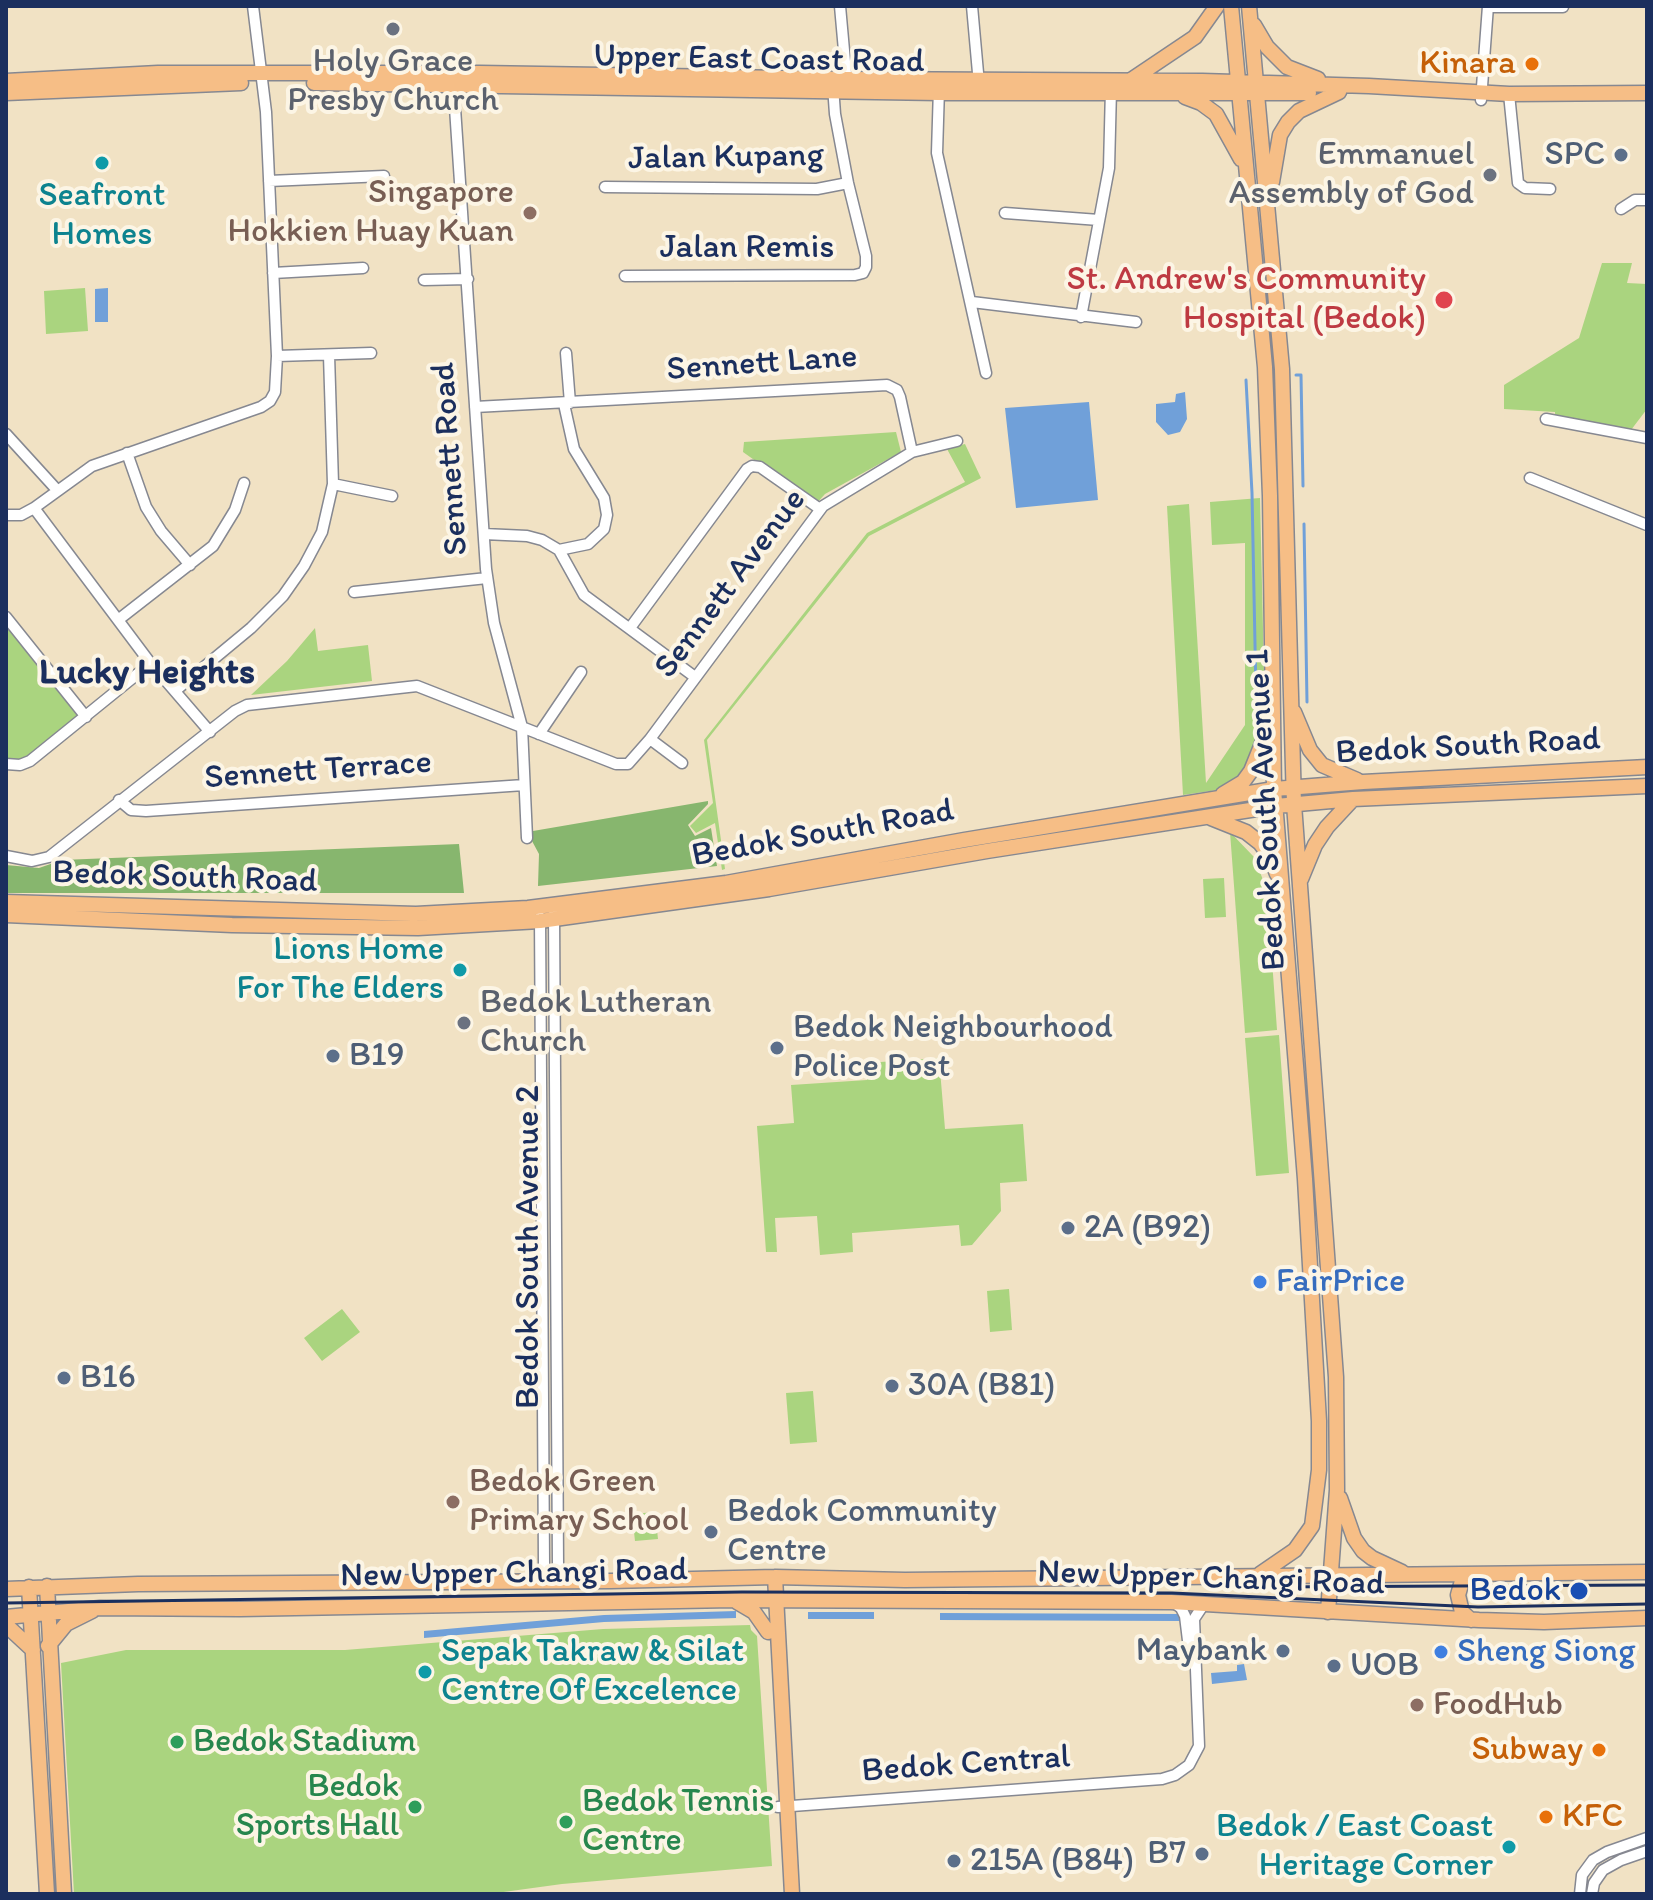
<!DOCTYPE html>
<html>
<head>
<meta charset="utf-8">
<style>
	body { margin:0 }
	#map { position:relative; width:1653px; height:1900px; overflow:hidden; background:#f1e2c4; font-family:Itim,sans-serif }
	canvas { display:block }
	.frame { position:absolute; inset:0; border:8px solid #1b2f5e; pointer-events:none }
</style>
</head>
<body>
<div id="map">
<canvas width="1653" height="1900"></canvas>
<div class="frame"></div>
</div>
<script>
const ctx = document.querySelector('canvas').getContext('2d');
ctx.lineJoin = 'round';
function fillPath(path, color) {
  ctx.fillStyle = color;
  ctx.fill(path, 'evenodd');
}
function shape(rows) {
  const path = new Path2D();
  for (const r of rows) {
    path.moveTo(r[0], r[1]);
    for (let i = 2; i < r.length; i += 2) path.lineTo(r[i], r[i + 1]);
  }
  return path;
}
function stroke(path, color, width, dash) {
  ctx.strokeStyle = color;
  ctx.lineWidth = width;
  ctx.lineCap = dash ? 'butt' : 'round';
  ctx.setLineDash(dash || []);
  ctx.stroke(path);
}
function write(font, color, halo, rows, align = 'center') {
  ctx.font = font + ' Itim,sans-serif';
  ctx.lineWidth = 8;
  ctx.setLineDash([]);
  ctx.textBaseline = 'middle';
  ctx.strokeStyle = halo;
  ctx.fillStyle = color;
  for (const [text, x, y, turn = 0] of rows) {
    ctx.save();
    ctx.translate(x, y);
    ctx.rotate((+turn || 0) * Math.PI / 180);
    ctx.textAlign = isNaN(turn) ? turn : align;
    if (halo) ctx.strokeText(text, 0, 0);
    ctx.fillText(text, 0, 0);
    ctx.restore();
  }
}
const green = shape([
	[1602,263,1632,263,1627,283,1647,284,1647,409,1631,430,1555,416,1555,412,1504,409,1504,385,1579,338],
	[85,288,88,331,46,334,44,291],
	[896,432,901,452,825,494,816,504,743,452,744,442],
	[965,444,981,478,869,536,707,740,725,869,722,870,715,823,696,833,690,826,713,803,704,740,867,533,965,482,947,449],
	[1260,498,1265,717,1245,766,1238,776,1217,790,1183,795,1167,506,1189,504,1206,783,1245,725,1245,543,1212,545,1210,502],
	[6,621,81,716,21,761,6,761],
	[315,628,318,651,368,645,372,681,251,695,287,661],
	[1230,832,1254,857,1267,890,1277,1030,1245,1033],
	[1224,878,1226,917,1205,918,1203,879],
	[1279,1035,1289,1173,1256,1176,1245,1038],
	[939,1058,945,1129,1023,1124,1027,1181,1000,1183,1001,1211,972,1245,961,1246,959,1225,852,1233,853,1252,820,1255,817,1216,775,1218,777,1252,766,1252,757,1126,794,1123,791,1085,867,1080,866,1063],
	[1009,1289,1012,1330,990,1332,987,1291],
	[342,1309,360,1332,322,1361,304,1338],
	[813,1391,817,1442,790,1444,786,1393],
	[655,1512,658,1539,635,1541,632,1514],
	[750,1625,751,1630,757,1636,772,1866,562,1884,489,1894,74,1894,61,1663,126,1650,345,1650,603,1629]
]);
const forest = shape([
	[708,801,708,804,688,825,695,836,711,828,717,866,538,886,539,854,532,841,533,831],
	[459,844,464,893,6,893,6,865,39,868,62,860]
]);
const water = shape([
	[108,288,108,322,95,322,95,289],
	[1185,392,1187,419,1180,432,1168,435,1156,422,1156,404,1175,402,1176,394],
	[1089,402,1098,500,1016,508,1005,408],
	[736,1611,736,1618,604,1622,424,1638,424,1631,604,1615],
	[808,1612,874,1612,874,1619,808,1619],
	[940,1613,1180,1614,1180,1621,940,1620],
	[1244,1664,1247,1680,1212,1684,1211,1673,1237,1671,1237,1665]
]);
const stream = shape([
	[1296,375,1301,375,1303,486],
	[1246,380,1252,493,1256,695],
	[1304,524,1307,702]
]);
const minor = shape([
	[840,6,847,84],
	[972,6,979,84],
	[1488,7,1563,7],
	[453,78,486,569,494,623,522,727,527,838],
	[939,88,937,153,986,373],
	[1509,94,1518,183,1525,188,1550,189],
	[1481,100,1488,6],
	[269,181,384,176],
	[605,187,817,189,848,183],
	[1621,209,1635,200,1647,200],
	[1005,213,1099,220],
	[273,273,363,268],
	[625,276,855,275,863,273,866,267,866,256,848,183,835,114,833,86],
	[424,280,468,279],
	[972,302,1136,322],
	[1081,317,1109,168,1111,89],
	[566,353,570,403],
	[277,356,371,353],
	[475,407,887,385,897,390,900,397,912,452],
	[1546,419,1647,438],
	[6,434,57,490],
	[127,453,146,507,161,531,190,565],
	[1530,478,1647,525],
	[333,484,392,496],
	[34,508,148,660,210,732],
	[6,515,21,515,34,508,92,466,261,407,270,401,275,392,277,356,266,112,253,6],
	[484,534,527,536,542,540,559,550,588,544,604,529,607,515,604,498,574,449,564,404],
	[559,550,584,595,695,677],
	[354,592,487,578],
	[6,617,86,717],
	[118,620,213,546,235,510,244,483],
	[630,628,747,469,752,466,760,467,820,509],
	[175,691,251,628,283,596,304,566,322,532,333,484,329,355],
	[539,734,581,672],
	[650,739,682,763],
	[6,764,20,765,30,761,151,663],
	[119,800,131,810,146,811,524,785],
	[6,856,32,861,49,857,235,711,247,705,417,686,616,764,628,764,650,739,823,506,912,452,957,441],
	[554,914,558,1565,561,1573,570,1580],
	[530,1581,541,1573,544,1564,540,917],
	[1173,1602,1181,1608,1185,1616,1190,1657],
	[778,1807,1162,1779,1175,1775,1189,1765,1199,1746,1194,1619,1204,1604],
	[1580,1894,1582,1875,1593,1860,1607,1852,1647,1838],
	[1592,1894,1594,1883,1603,1870,1621,1860,1647,1851]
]);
const major = shape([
	[1231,6,1265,367,1270,496,1274,789,1305,1179,1319,1421,1319,1470,1312,1526,1295,1550,1260,1574],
	[1249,6,1282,369,1294,804,1336,1377,1337,1490,1328,1612],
	[1254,25,1267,47,1287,67,1318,79],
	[1131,80,1195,37,1217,6],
	[6,81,158,73,480,73,847,79,1202,81,1369,86,1509,94,1647,93],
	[314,83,939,93,1309,93],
	[6,93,241,83],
	[1185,97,1201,103,1216,114,1241,159],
	[1272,182,1280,135,1288,122,1299,111,1339,92],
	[1294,712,1310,750,1322,765,1357,780],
	[1223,794,1243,782,1251,771,1270,724],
	[1211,818,1246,832,1260,843,1270,856,1277,874],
	[1301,879,1315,845,1327,827,1353,799],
	[6,902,416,914,528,908,726,883,964,840,1274,789,1363,782,1647,767],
	[6,915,232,925,418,928,540,921,769,889,987,851,1276,806,1353,799,1647,786],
	[1340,1498,1354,1538,1363,1551,1372,1558,1402,1572],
	[1468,1575,1462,1581,1458,1595,1462,1612,1471,1620],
	[775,1577,792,1894],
	[47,1586,64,1894],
	[29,1587,47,1894],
	[6,1589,138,1584,611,1581,775,1577,905,1580,1647,1572],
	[737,1602,754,1612,768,1632],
	[6,1617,100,1608,240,1609,733,1600,1171,1602,1479,1620,1544,1622,1647,1618],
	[6,1625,33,1650],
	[48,1646,66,1624,92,1611]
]);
const rail = shape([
	[1266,1587,1647,1585],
	[6,1603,742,1592,1172,1593,1478,1607,1647,1604]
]);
const markers = [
	[393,29,8,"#6b7280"],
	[1532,64,8,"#e8710a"],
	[1621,155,8,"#5c6f8a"],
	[102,163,8,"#0f9aa8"],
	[1490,175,8,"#6b7280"],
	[530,213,8,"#8d6e63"],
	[1444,300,10,"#e0444e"],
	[460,970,8,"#0f9aa8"],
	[464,1023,8,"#6b7280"],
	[777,1048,8,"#5c6f8a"],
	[333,1056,8,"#5c6f8a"],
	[1068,1228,8,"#5c6f8a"],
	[1260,1282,8,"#3f7fe0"],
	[64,1378,8,"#5c6f8a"],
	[892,1386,8,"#5c6f8a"],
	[453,1502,8,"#8d6e63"],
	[711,1532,8,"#5c6f8a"],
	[1579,1591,10,"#1a4fb4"],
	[1283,1651,8,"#5c6f8a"],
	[1441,1652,8,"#3f7fe0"],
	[1334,1666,8,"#5c6f8a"],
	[425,1672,8,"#0f9aa8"],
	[1417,1705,8,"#8d6e63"],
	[177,1742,8,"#2e9e5b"],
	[1599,1750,8,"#e8710a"],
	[415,1807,8,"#2e9e5b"],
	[1546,1817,8,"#e8710a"],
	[566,1822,8,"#2e9e5b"],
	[1509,1847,8,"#0f9aa8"],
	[1202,1854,8,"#5c6f8a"],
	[954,1861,8,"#5c6f8a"]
];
const streetNames = [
	["Upper East Coast Road",759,60,1],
	["Jalan Kupang",726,158,-1],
	["Jalan Remis",747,248],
	["Sennett Lane",762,364,-4],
	["Sennett Road",451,459,-94],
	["Sennett Avenue",731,584,-53],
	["Bedok South Road",1468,747,-3],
	["Sennett Terrace",318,771,-4],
	["Bedok South Avenue 1",1267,810,-93],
	["Bedok South Road",823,834,-10],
	["Bedok South Road",185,878,2],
	["Bedok South Avenue 2",529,1247,-90],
	["New Upper Changi Road",514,1574,-1],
	["New Upper Changi Road",1211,1579,2],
	["Bedok Central",966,1765,-4]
];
const worshipNames = [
	["Holy Grace",393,62],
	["Presby Church",393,101],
	["Emmanuel",1474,155,"right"],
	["Assembly of God",1474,194,"right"],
	["Bedok Lutheran",480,1003,"left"],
	["Church",480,1042,"left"]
];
const foodNames = [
	["Kinara",1516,64],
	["Subway",1583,1750],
	["KFC",1562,1817,"left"]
];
const serviceNames = [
	["SPC",1605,155,"right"],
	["Bedok Neighbourhood",793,1028],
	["Police Post",793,1067],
	["B19",349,1056],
	["2A (B92)",1084,1228],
	["B16",80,1378],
	["30A (B81)",908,1386],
	["Bedok Community",727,1512],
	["Centre",727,1551],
	["Maybank",1267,1651,"right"],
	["UOB",1350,1666],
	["B7",1186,1854,"right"],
	["215A (B84)",970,1861]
];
const educationNames = [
	["Singapore",514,193,"right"],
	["Hokkien Huay Kuan",514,232,"right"],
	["Bedok Green",469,1482],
	["Primary School",469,1521],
	["FoodHub",1433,1705]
];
const cultureNames = [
	["Seafront",102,196,"center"],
	["Homes",102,235,"center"],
	["Lions Home",444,950],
	["For The Elders",444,989],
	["Sepak Takraw & Silat",441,1652,"left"],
	["Centre Of Excelence",441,1691,"left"],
	["Bedok / East Coast",1493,1827],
	["Heritage Corner",1493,1866]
];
const healthNames = [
	["St. Andrew's Community",1426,280],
	["Hospital (Bedok)",1426,319]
];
const shopNames = [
	["FairPrice",1276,1282],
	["Sheng Siong",1457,1652]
];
const transitNames = [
	["Bedok",1561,1591]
];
const leisureNames = [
	["Bedok Stadium",193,1742],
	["Bedok",399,1787,"right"],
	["Sports Hall",399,1826,"right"],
	["Bedok Tennis",582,1802],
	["Centre",582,1841]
];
const neighbourhoodNames = [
	["Lucky Heights",147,674]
];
fillPath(green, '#aad47f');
fillPath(forest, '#87b66e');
fillPath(water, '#70a0d9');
stroke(stream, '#70a0d9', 3);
stroke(minor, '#868891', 13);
stroke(major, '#868891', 17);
stroke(minor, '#fff', 10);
stroke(major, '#f6be86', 14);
stroke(rail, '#1b2f5e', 3);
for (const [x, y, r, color] of markers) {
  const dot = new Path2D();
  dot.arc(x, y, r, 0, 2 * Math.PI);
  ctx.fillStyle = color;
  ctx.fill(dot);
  stroke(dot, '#fcf5e5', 3);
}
write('34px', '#1b2f5e', '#fcf5e5', streetNames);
write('34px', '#5b616d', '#fcf5e5', worshipNames);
write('34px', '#c56008', '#fcf5e5', foodNames, 'right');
write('34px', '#4e5e75', '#fcf5e5', serviceNames, 'left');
write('34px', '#785e54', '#fcf5e5', educationNames, 'left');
write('34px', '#0d838f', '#fcf5e5', cultureNames, 'right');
write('34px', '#be3a42', '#fcf5e5', healthNames, 'right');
write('34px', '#366cbe', '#fcf5e5', shopNames, 'left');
write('34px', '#164399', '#fcf5e5', transitNames, 'right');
write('34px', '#27864d', '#fcf5e5', leisureNames, 'left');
write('bold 36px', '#1b2f5e', '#fcf5e5', neighbourhoodNames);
</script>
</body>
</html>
